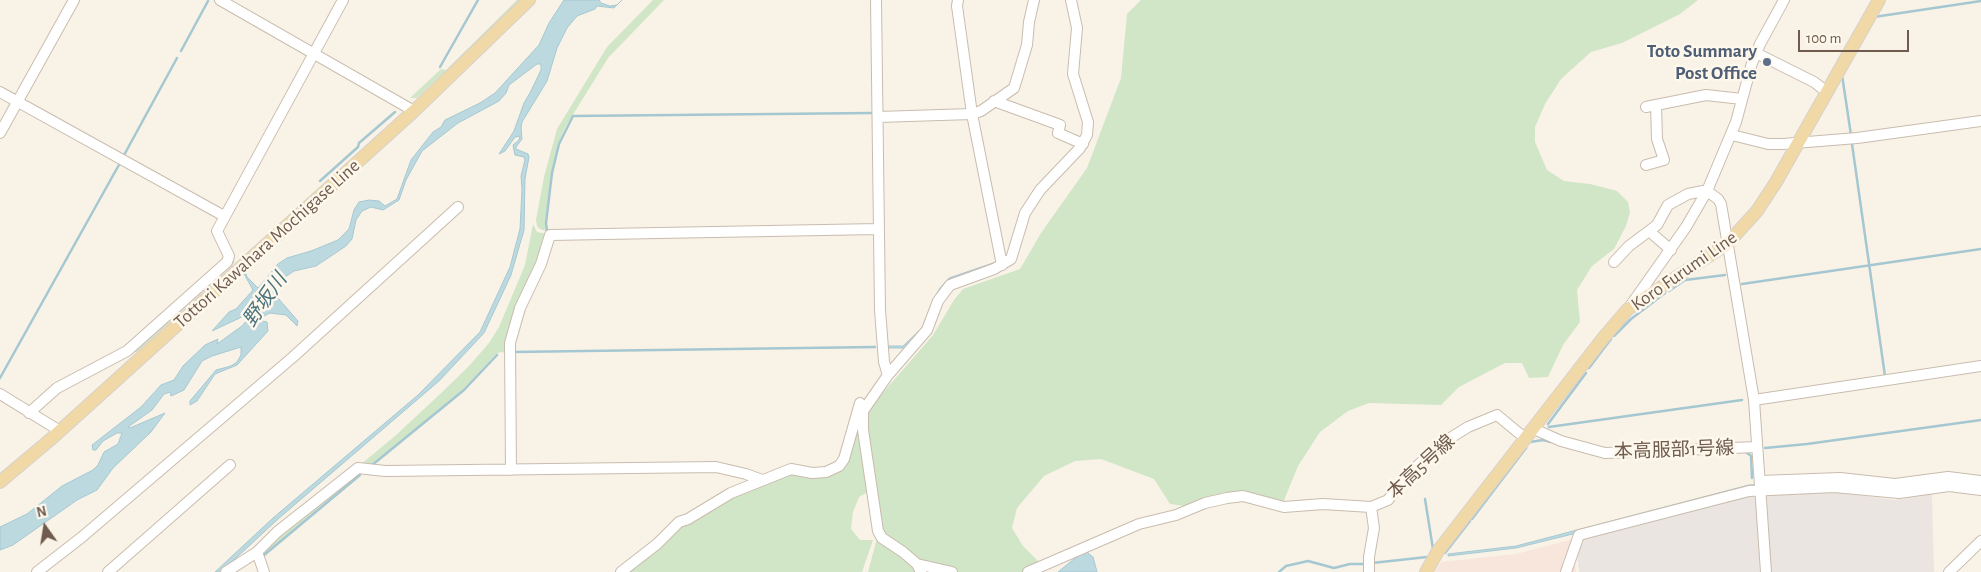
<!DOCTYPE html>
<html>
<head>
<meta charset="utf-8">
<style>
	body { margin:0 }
	#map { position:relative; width:1981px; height:572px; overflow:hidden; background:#f9f3e7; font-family:"Alegreya Sans",sans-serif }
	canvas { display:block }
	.north { position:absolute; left:20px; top:502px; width:50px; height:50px; -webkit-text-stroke:4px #fdf7ec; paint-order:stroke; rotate:347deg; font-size:14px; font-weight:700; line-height:20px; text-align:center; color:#6f5c4e }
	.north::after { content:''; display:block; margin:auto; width:18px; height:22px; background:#6f5c4e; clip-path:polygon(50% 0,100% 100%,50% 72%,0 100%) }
	.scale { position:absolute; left:1798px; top:30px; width:111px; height:22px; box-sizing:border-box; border:2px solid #6f5c4e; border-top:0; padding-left:6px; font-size:15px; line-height:18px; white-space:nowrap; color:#6f5c4e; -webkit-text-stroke:4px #fdf7ec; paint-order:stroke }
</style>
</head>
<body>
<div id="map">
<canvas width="1981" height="572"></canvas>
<div class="north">N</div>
<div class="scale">100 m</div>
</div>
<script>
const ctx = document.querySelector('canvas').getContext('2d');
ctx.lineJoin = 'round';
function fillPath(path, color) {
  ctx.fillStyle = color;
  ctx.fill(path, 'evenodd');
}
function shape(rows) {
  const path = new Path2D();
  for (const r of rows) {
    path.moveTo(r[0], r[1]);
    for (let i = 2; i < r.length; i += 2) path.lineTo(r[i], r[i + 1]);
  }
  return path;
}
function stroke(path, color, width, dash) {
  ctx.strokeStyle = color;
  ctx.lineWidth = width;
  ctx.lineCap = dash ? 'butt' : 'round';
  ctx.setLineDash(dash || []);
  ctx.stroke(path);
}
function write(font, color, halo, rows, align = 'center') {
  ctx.font = font + ' "Alegreya Sans","Noto Sans JP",sans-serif';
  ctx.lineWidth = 5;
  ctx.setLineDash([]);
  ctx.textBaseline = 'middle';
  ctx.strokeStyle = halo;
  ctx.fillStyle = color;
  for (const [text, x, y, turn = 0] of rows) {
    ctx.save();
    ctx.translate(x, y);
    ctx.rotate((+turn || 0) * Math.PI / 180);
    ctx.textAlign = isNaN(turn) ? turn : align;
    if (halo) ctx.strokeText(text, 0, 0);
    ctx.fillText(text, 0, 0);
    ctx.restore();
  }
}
const commercial = shape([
	[1573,539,1576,572,1435,572,1441,562,1516,554]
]);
const industrial = shape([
	[1756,492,1760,572,1579,572,1577,550,1580,538],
	[1836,492,1895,500,1932,494,1934,572,1771,572,1766,494]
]);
const green = shape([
	[517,0,521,0,417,98,410,98,441,69,446,70],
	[653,0,664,0,608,58,566,126,558,144,551,174,545,223,546,231,540,229,537,226,536,220,544,177,557,129,607,47],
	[1141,0,1698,0,1680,14,1622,43,1591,52,1561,79,1545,104,1535,127,1535,142,1547,170,1564,181,1590,184,1617,191,1628,202,1630,212,1626,226,1614,249,1592,266,1577,290,1580,322,1563,345,1548,377,1529,378,1522,363,1505,363,1459,387,1441,405,1369,403,1348,411,1320,432,1298,466,1282,505,1249,496,1191,507,1170,504,1154,479,1101,459,1075,461,1044,476,1017,508,1012,528,1023,546,1042,565,1025,572,955,572,921,564,888,540,882,531,869,437,868,410,933,335,954,300,963,289,1020,269,1041,233,1087,168,1121,78,1127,14],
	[533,224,537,232,547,234,507,353,500,352,495,355,464,389,368,468,360,465,395,436,438,396,469,366,489,343,499,327,525,265],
	[230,253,235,262,136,353,134,350],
	[870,395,864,401,868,492,859,497,853,512,851,529,860,540,873,540,862,572,624,572,680,524,724,501,785,472,837,471,864,400],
	[364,471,261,557,260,552,355,472],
	[877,538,901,555,918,572,868,572]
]);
const water = shape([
	[564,0,599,0,601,3,610,6,617,5,622,0,614,8,597,6,595,9,577,16,567,28,557,48,547,81,522,122,521,128,522,139,516,147,516,149,528,154,529,157,525,179,524,230,511,275,484,333,439,381,278,519,221,572,215,572,273,518,418,395,480,332,510,267,520,229,522,189,521,176,525,160,524,157,515,155,513,145,519,140,520,136,515,137,505,151,499,154,514,131,524,103,530,93,541,70,541,64,537,64,509,85,506,93,499,101,458,123,422,151,406,180,399,200,383,210,371,207,362,211,356,220,352,239,346,246,316,266,294,271,285,277,276,294,277,297,298,321,297,326,286,315,270,313,264,316,262,321,267,322,268,331,237,365,215,374,197,401,190,405,190,401,216,370,231,366,237,362,241,355,241,347,212,356,202,361,184,390,171,396,170,392,164,394,152,410,128,427,130,428,165,413,151,432,113,468,97,490,77,500,13,545,0,550,0,527,27,514,62,486,93,470,98,465,104,452,118,444,122,433,117,433,103,441,96,450,93,450,92,445,141,407,161,385,174,380,183,366,205,345,218,339,217,344,242,326,247,320,246,315,212,331,229,312,236,309,253,290,243,272,245,271,247,277,258,288,278,264,287,258,311,251,338,240,349,229,354,210,359,202,369,200,379,201,385,206,397,199,411,160,433,132,441,127,445,120,480,103,495,93,539,45,549,23,564,0],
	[953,4,998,263,950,280,923,329,904,348,888,348,888,346,903,346,922,328,933,300,940,288,949,278,996,262,953,4],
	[1764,484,1788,487,1605,526,1516,548,1448,556,1448,554,1516,546,1749,485,1764,484],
	[1087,552,1093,557,1097,572,1058,572,1079,555,1087,552]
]);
const stream = shape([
	[1874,17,1981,1],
	[181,51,208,1],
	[440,67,478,0],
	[1842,75,1851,135],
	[1852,144,1885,376],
	[123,157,177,58],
	[320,181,358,147,359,143,395,112],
	[547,231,546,223,552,173,559,144,573,116,872,113],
	[1742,284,1981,249],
	[1669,291,1685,280,1725,275],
	[1614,336,1631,319,1665,293],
	[513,352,875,347],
	[1589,368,1611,339],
	[0,378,120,163],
	[1548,424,1586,373],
	[1549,427,1742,400],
	[1530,442,1543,440,1551,442],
	[1765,448,1807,444,1981,420],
	[1746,452,1751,456,1752,478],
	[371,466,464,390,497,355],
	[1425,499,1433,549],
	[1472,519,1526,448],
	[1445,553,1470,521],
	[263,556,360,475],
	[1372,563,1427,557],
	[1279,572,1286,566,1308,561,1334,568,1350,564,1367,564]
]);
const minor = shape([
	[220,0,414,111],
	[876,0,880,310,884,362,888,375],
	[958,0,957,6,972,114,1002,265],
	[1756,53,1814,82,1827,92],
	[0,92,224,216],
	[994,101,1060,125,1058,133,1083,144],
	[1646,107,1706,95,1742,99],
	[878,117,972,114,981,111,1014,88,1027,45,1029,22,1034,0],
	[0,133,74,0],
	[1732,135,1768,144,1783,144,1857,138,1981,121],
	[1646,165,1664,160,1657,139,1656,105],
	[1707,191,1718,199,1721,204,1754,400,1766,572],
	[1649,231,1671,250],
	[1614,262,1629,246,1657,225,1668,205,1688,194,1703,191,1706,193],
	[1631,305,1686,227,1707,191,1736,122,1752,63,1760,44,1784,0],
	[0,394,60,431],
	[1754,400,1981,366],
	[29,413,57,388,127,351,227,262,229,256,217,231,343,0],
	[1534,429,1561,441,1605,453,1757,447],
	[511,470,510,343,520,308,541,264,550,235,878,229],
	[1760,481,1840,478,1895,484,1948,477,1981,481],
	[257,552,264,572],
	[917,564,952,572],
	[37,572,82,537,293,357,458,207],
	[108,572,230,465],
	[226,572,257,552,277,532,358,468,385,471,716,467,746,474,762,480],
	[621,572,657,544,679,522,688,519,731,493,791,469,812,473,826,472,839,466,844,459,860,403],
	[921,572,917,564,903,552,882,538,878,531,863,430,863,411,888,375,927,330,938,301,950,285,994,269,1011,259,1025,213,1040,190,1080,148,1087,135,1088,122,1073,74,1077,28,1071,0],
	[1028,572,1139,524,1176,515,1205,503,1227,498,1243,496,1284,507,1323,504,1371,507],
	[1369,572,1369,557,1374,528,1371,507,1388,500,1409,473,1447,440,1468,427,1497,415,1526,439],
	[1566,572,1579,535,1749,491,1834,487,1899,493,1949,486,1981,490],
	[1949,572,1981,541]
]);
const major = shape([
	[0,482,51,439,414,111,529,0],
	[1426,572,1438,551,1604,337,1628,309,1727,244,1757,211,1776,182,1879,0]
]);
const markers = [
	[1767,62,5,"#5c6f8a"]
];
const serviceNames = [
	["Toto Summary",1757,51],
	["Post Office",1757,73]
];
const streetNames = [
	["Tottori Kawahara Mochigase Line",267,244,-42],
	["Koro Furumi Line",1684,271,-35],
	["本高服部1号線",1674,450,-2],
	["本高5号線",1421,467,-43]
];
const waterNames = [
	["野坂川",265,300,-55]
];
fillPath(commercial, '#f8e6dc');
fillPath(industrial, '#eae5e0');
fillPath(green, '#d1e5c7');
fillPath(water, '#bdd9e0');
stroke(water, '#a5c7d1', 1);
stroke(stream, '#a5c7d1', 2.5);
stroke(minor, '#c9bcae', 12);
stroke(major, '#d7d1cd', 14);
stroke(minor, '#fff', 10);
stroke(major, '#f0d9a7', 12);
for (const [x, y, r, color] of markers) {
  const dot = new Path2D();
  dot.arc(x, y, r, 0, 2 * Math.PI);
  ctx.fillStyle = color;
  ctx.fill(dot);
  stroke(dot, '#fdf7ec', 2);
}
write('bold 19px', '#4e5e75', '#fdf7ec', serviceNames, 'right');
write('19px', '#6f5c4e', '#fdf7ec', streetNames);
write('italic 20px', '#4b7480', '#fdf7ec', waterNames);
</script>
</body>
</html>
